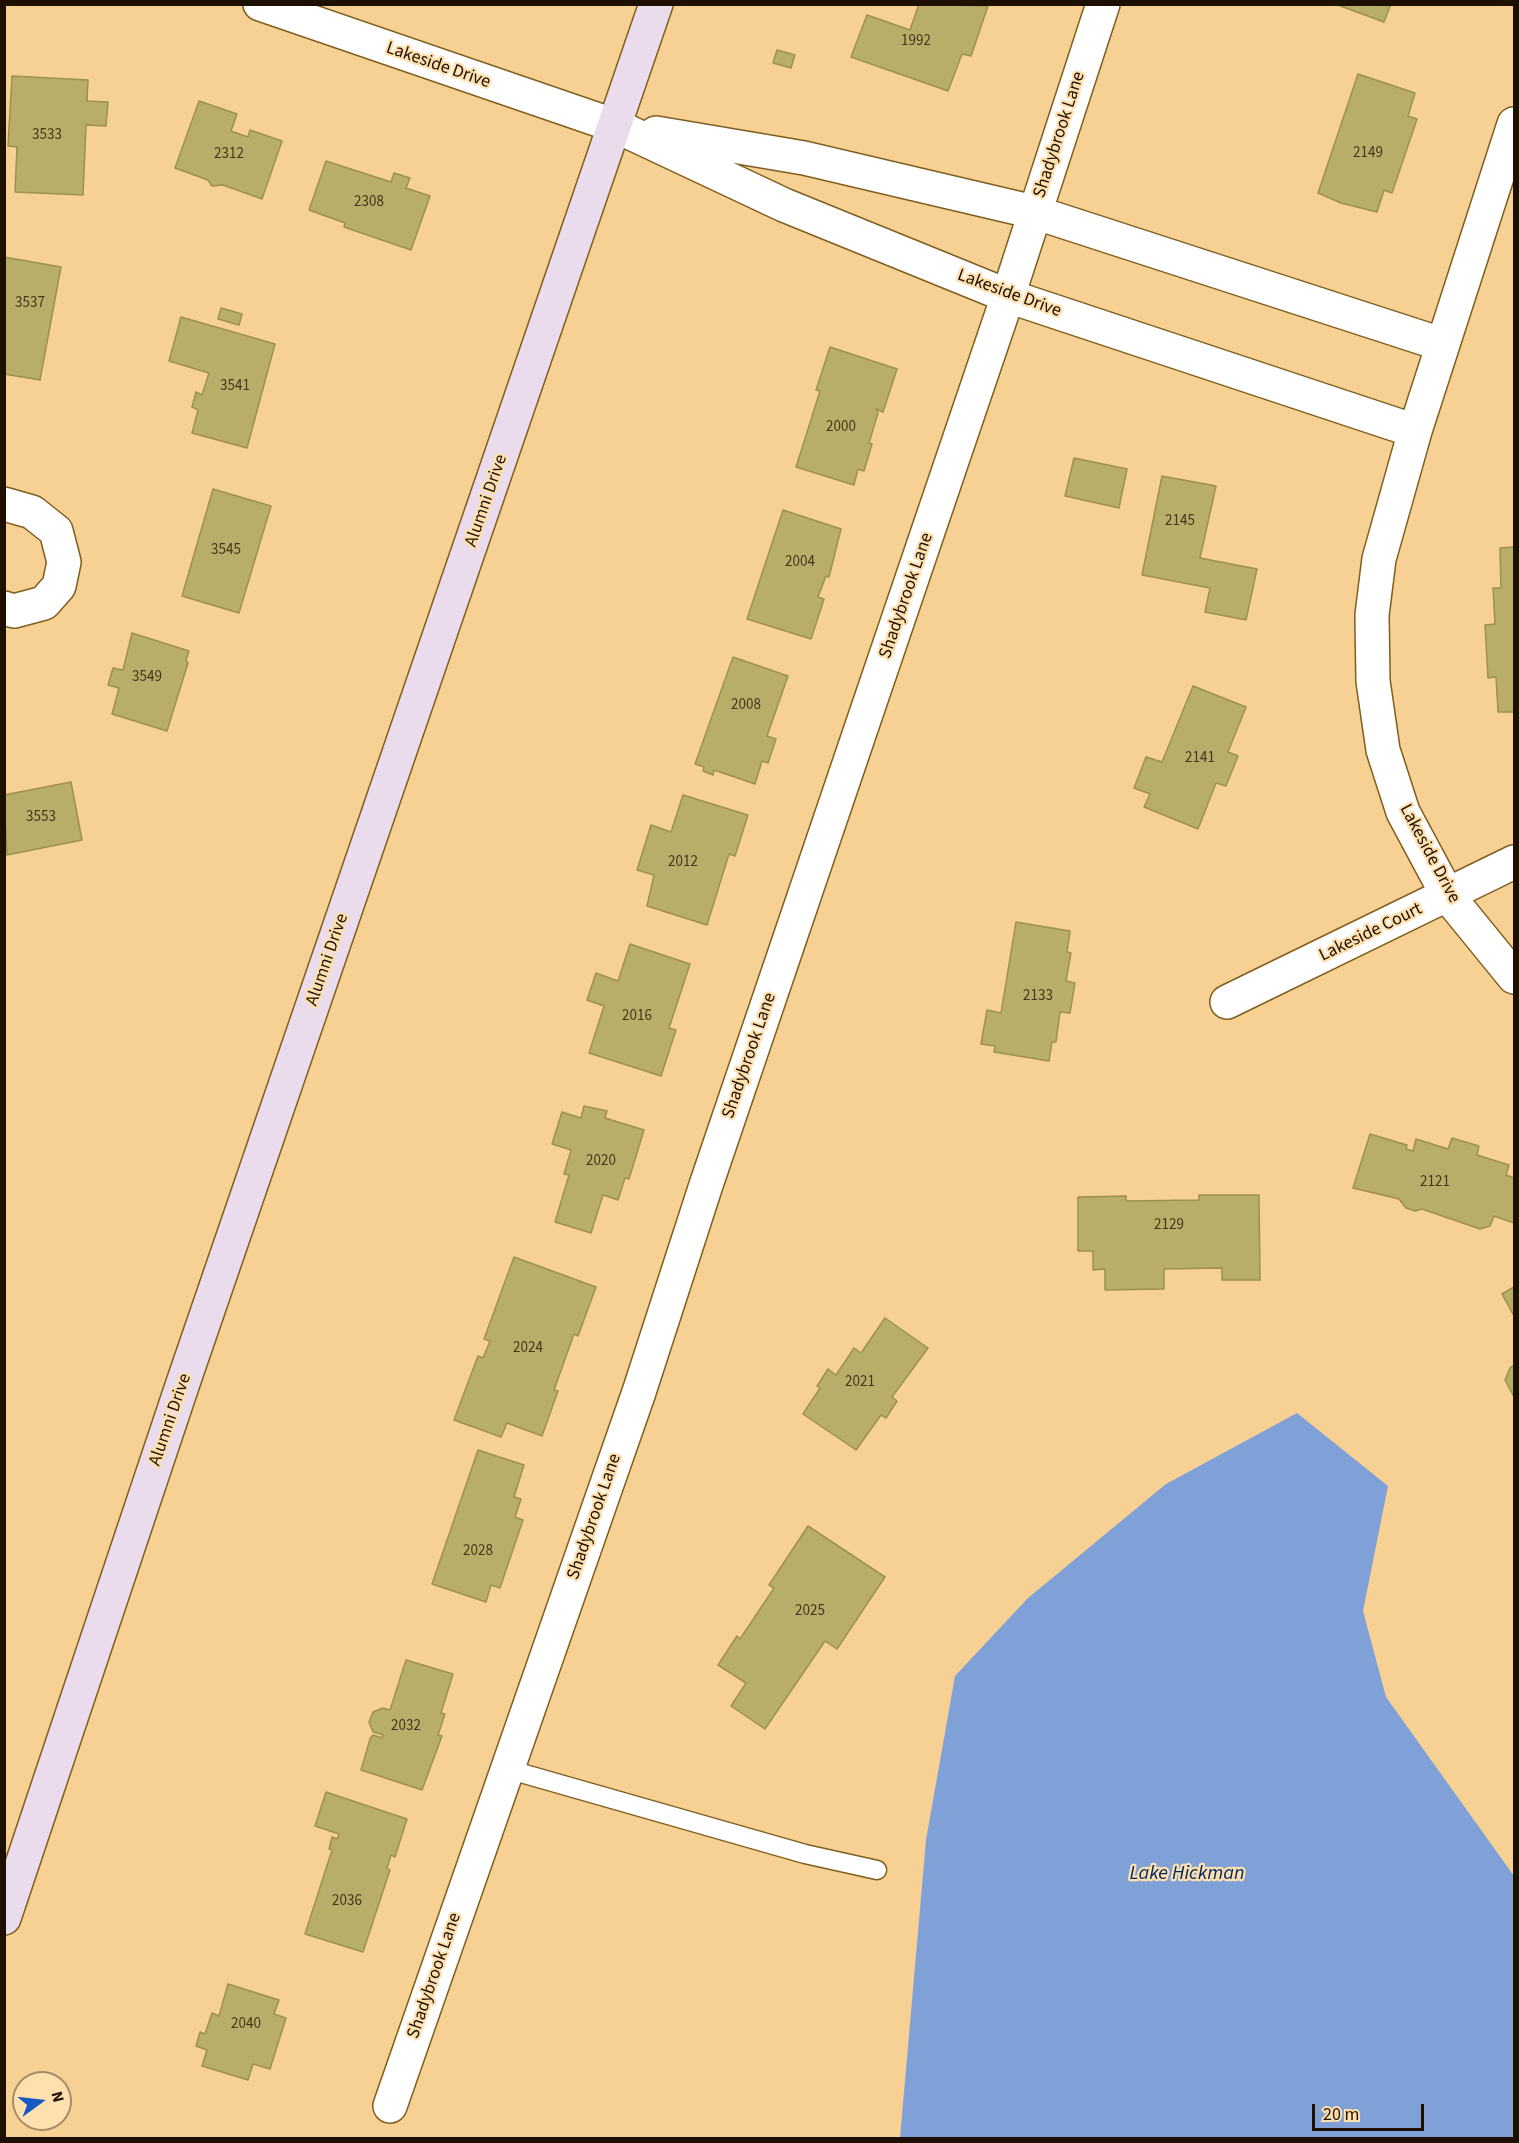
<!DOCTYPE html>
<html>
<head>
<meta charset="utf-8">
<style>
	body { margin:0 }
	#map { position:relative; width:1519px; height:2143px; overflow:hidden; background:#f7d193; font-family:"Source Sans 3",sans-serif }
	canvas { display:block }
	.frame { position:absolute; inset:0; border:6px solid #1d1000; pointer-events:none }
	.north { position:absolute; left:12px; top:2071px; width:60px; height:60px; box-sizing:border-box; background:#fee0ae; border:2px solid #a48d68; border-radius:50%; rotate:75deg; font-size:16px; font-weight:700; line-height:24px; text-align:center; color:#1d1000 }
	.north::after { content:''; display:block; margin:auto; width:21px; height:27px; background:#175ac5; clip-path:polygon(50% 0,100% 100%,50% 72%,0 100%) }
	.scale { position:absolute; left:1312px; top:2104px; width:112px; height:27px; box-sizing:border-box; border:3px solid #1d1000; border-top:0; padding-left:8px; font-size:18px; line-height:21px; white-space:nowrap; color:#1d1000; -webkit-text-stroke:4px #fee0ae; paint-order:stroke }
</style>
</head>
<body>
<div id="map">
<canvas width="1519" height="2143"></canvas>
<div class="frame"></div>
<div class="north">N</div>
<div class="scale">20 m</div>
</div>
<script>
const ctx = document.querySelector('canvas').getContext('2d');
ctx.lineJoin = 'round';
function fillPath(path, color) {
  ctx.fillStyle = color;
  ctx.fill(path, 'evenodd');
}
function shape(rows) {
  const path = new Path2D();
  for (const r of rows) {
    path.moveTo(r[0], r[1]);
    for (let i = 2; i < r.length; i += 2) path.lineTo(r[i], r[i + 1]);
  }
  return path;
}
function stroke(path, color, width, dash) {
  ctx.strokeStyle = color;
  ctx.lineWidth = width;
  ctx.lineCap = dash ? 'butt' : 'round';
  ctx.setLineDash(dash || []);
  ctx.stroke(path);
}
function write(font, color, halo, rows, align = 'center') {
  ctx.font = font + ' "Source Sans 3",sans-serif';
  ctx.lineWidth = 4.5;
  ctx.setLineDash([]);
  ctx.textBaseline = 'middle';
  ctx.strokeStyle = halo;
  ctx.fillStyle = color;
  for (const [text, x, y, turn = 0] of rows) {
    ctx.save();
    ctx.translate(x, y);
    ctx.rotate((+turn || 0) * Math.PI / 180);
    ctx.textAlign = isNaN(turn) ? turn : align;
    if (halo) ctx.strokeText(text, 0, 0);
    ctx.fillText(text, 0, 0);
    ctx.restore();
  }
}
const water = shape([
	[1297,1413,1388,1486,1363,1611,1386,1697,1514,1876,1514,2138,900,2138,926,1840,955,1676,1028,1598,1166,1484]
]);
const building = shape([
	[919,4,988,6,971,56,962,54,948,91,851,57,867,15,910,30,919,4],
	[1335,4,1391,4,1384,22,1335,4],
	[777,50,795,55,791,68,773,63,777,50],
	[1358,74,1415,93,1408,116,1417,119,1392,193,1384,190,1377,212,1341,203,1318,193,1358,74],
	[12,76,88,80,87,101,108,102,106,126,86,125,83,195,15,192,17,147,8,146,12,76],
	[199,101,237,114,231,131,248,137,250,130,282,141,262,199,223,185,212,186,208,180,175,168,199,101],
	[326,161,391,182,394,173,410,178,406,188,430,196,411,250,344,227,345,223,309,210,326,161],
	[4,257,61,267,40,380,4,374,4,257],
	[221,308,242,314,239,325,218,319,221,308],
	[181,317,275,344,247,448,192,433,198,410,192,407,196,392,202,395,209,373,169,361,181,317],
	[830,347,897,369,883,412,876,409,878,413,869,443,872,444,864,471,858,469,854,485,796,467,820,391,816,390,830,347],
	[1074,458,1127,469,1119,508,1065,496,1074,458],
	[1162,476,1216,486,1200,558,1257,569,1246,620,1205,612,1210,588,1142,575,1162,476],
	[213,489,271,506,239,613,182,596,213,489],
	[783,510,841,529,829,577,826,576,818,597,824,599,811,639,747,619,783,510],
	[1514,547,1514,712,1498,712,1496,677,1488,678,1485,625,1495,624,1493,588,1501,588,1500,548,1514,547],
	[132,633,189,651,186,660,188,663,167,731,112,714,119,688,108,685,113,668,123,670,132,633],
	[733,657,788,676,767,736,776,739,768,763,762,761,755,784,714,770,713,775,703,771,704,767,695,764,733,657],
	[1193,686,1246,707,1228,752,1238,756,1226,786,1216,783,1198,829,1144,807,1150,794,1134,788,1146,757,1162,762,1193,686],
	[71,782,82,840,7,855,4,795,71,782],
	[683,795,748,815,735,856,729,854,707,925,647,906,654,875,637,870,651,825,671,832,683,795],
	[1016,922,1070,931,1067,952,1071,953,1066,981,1075,983,1070,1013,1060,1012,1056,1042,1052,1042,1049,1061,994,1052,995,1046,981,1044,987,1010,1001,1013,1016,922],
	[630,944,690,964,669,1028,676,1030,661,1076,589,1053,604,1006,587,1000,596,973,618,981,630,944],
	[584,1106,607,1111,605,1118,644,1130,629,1179,625,1178,618,1200,603,1195,591,1233,555,1222,569,1175,564,1174,571,1150,552,1144,562,1112,581,1118,584,1106],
	[1370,1134,1407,1145,1406,1149,1413,1151,1416,1139,1448,1149,1452,1138,1479,1146,1477,1155,1509,1165,1506,1175,1514,1178,1514,1223,1494,1216,1490,1226,1480,1229,1422,1209,1415,1211,1406,1208,1399,1199,1353,1188,1370,1134],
	[1199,1195,1259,1195,1260,1280,1222,1280,1222,1268,1164,1269,1164,1289,1105,1290,1105,1269,1093,1270,1093,1251,1078,1251,1078,1197,1126,1196,1126,1201,1199,1200,1199,1195],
	[514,1257,596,1287,578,1336,574,1334,554,1390,558,1391,542,1436,507,1423,501,1437,454,1420,478,1356,483,1358,490,1341,484,1339,514,1257],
	[1514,1287,1514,1316,1502,1294,1514,1287],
	[885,1318,928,1348,892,1397,897,1401,886,1418,881,1415,856,1450,803,1414,820,1388,817,1386,828,1369,836,1375,854,1348,861,1353,885,1318],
	[1514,1365,1514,1397,1505,1380,1510,1368,1514,1365],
	[478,1450,524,1465,514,1497,521,1499,515,1517,523,1520,500,1588,491,1585,486,1602,432,1584,478,1450],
	[808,1526,885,1577,837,1649,825,1641,765,1729,731,1706,746,1683,718,1665,737,1636,740,1639,774,1588,769,1585,808,1526],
	[406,1660,453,1674,441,1713,445,1714,438,1735,442,1736,422,1790,361,1770,370,1739,373,1735,382,1738,383,1735,373,1732,369,1722,373,1712,383,1708,390,1710,406,1660],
	[326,1792,407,1819,395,1857,391,1855,387,1868,390,1870,363,1952,305,1934,332,1850,329,1849,332,1837,337,1839,339,1834,315,1826,326,1792],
	[228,1984,279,2000,274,2014,286,2018,270,2069,253,2064,248,2080,202,2066,207,2050,196,2046,200,2032,205,2034,212,2013,219,2016,228,1984]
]);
const service = shape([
	[507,1769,805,1854,877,1870]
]);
const minor = shape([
	[260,4,616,126,784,205,1008,296,1415,431],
	[1514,124,1415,431,1379,559,1372,615,1373,681,1383,750,1403,812,1448,896,1514,977],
	[656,133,804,158,1034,212,1441,344],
	[4,504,32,512,56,531,64,562,59,586,44,603,14,611,4,608],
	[1227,1002,1514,862],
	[390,2106,639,1392,706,1185,1008,296,1103,4]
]);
const secondary = shape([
	[4,1918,183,1383,656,4]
]);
const numberNames = [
	["1992",916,42],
	["3533",47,136],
	["2149",1368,154],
	["2312",229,155],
	["2308",369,203],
	["3537",30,304],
	["3541",235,387],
	["2000",841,428],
	["2145",1180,522],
	["3545",226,551],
	["2004",800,563],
	["3549",147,678],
	["2008",746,706],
	["2141",1200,759],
	["3553",41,818],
	["2012",683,863],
	["2133",1038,997],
	["2016",637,1017],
	["2020",601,1162],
	["2121",1435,1183],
	["2129",1169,1226],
	["2024",528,1349],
	["2021",860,1383],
	["2028",478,1552],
	["2025",810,1612],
	["2032",406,1727],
	["2036",347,1902],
	["2040",246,2025]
];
const streetNames = [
	["Lakeside Drive",438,66,19],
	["Shadybrook Lane",1060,135,-72],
	["Lakeside Drive",1009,294,20],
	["Alumni Drive",487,501,-71],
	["Shadybrook Lane",907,596,-71],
	["Lakeside Drive",1429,854,62],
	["Lakeside Court",1371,933,-26],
	["Alumni Drive",328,960,-71],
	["Shadybrook Lane",750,1056,-71],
	["Alumni Drive",171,1420,-71],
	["Shadybrook Lane",595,1517,-71],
	["Shadybrook Lane",435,1976,-71]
];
const waterNames = [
	["Lake Hickman",1187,1875]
];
fillPath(water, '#80a1d7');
fillPath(building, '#b8ad69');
stroke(building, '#9c914d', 1.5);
stroke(service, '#7f5e1e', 21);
stroke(minor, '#7f5e1e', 36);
stroke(secondary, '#7f5e1e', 36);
stroke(service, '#fff', 18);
stroke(minor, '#fff', 33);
stroke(secondary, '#eadbed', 33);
write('15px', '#44371a', null, numberNames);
write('18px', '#1d1000', '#fee0ae', streetNames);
write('italic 20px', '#012765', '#fee0ae', waterNames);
</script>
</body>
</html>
